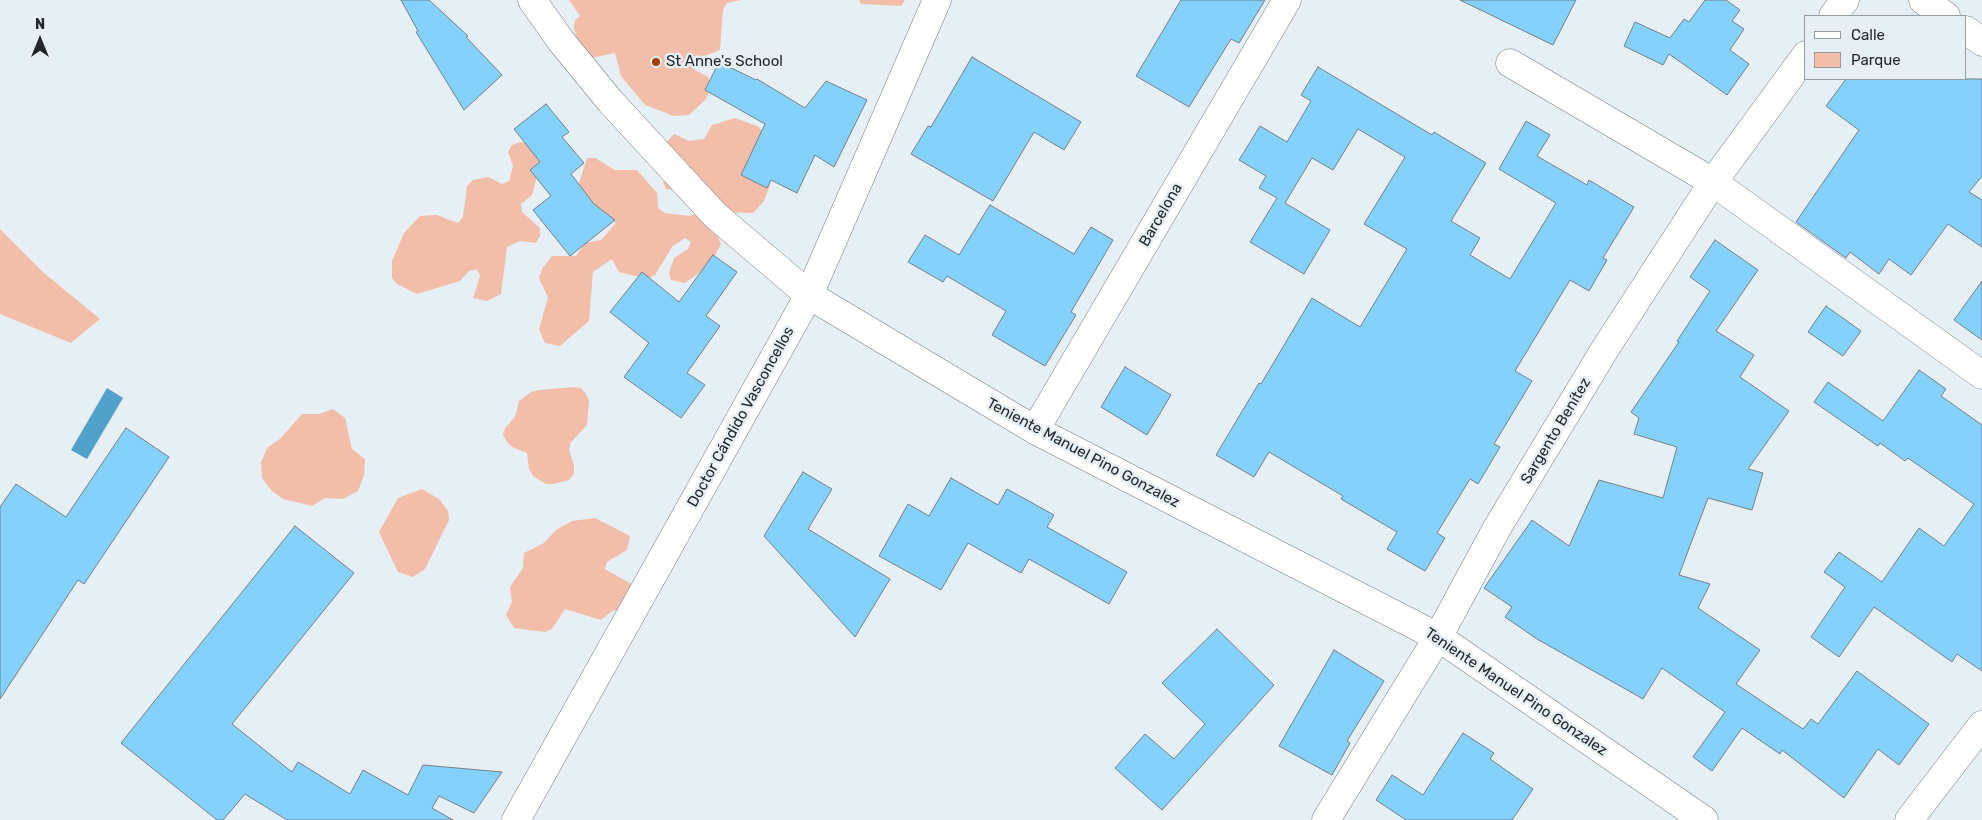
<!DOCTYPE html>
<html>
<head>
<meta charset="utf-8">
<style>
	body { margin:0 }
	#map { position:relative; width:1982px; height:820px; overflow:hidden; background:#e6eff4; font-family:Rubik,sans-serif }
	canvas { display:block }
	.legend { position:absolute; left:1804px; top:15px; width:162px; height:65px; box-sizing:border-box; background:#e6eff4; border:1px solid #989fa3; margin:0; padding:6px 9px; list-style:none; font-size:15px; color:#242729 }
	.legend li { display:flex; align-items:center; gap:10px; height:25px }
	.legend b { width:25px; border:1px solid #989fa3 }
	.north { position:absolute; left:15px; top:15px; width:50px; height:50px; -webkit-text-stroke:4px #e6eff4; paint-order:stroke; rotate:0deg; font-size:14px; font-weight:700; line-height:20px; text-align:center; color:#242729 }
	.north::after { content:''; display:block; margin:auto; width:18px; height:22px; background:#242729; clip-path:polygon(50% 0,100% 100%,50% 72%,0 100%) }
</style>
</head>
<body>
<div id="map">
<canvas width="1982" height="820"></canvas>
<ul class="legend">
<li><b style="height:6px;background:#fff"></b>Calle</li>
<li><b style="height:14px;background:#f2beaa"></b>Parque</li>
</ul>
<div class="north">N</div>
</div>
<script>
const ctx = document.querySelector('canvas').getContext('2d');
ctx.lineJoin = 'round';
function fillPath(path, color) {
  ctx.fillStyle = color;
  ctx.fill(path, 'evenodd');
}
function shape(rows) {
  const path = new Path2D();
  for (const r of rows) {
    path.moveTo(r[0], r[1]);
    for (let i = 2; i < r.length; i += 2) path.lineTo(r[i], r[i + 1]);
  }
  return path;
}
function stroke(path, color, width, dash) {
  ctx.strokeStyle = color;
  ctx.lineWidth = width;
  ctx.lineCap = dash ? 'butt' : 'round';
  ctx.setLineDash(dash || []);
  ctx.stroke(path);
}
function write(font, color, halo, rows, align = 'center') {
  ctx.font = font + ' Rubik,sans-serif';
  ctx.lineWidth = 5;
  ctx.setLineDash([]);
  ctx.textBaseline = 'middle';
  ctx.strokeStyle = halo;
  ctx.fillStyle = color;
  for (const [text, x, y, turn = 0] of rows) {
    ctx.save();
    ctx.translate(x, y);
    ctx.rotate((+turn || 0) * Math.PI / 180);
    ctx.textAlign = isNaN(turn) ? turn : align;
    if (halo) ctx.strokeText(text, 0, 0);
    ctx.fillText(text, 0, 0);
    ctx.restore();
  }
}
const green = shape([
	[569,0,741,0,727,3,723,10,720,50,692,61,695,70,708,77,711,84,706,99,689,115,674,116,645,105,621,76,615,53,592,58,579,51,574,28,575,20,580,16],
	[859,0,905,0,901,6,861,4],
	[735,118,757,126,764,132,767,178,770,185,764,201,753,213,716,212,714,227,721,244,710,265,685,283,671,280,669,273,674,258,688,249,691,242,685,238,672,247,655,275,648,279,619,272,612,259,593,272,589,321,560,346,545,343,539,329,548,298,539,278,542,269,552,256,576,256,585,243,601,240,616,223,583,200,578,186,587,158,595,158,615,170,637,170,657,193,658,208,665,213,689,216,704,212,704,193,666,189,663,182,672,170,664,145,674,134,689,141,704,139,712,125],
	[520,142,532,145,542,158,532,195,521,204,522,212,540,228,540,236,536,243,520,241,507,247,501,294,487,301,473,298,480,276,477,269,469,271,460,281,417,294,397,284,392,278,392,261,404,233,420,216,436,215,458,223,463,217,467,186,473,180,488,177,502,184,509,181,513,166,508,152,512,145],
	[0,229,44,273,100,319,71,343,0,314],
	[573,387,581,388,586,394,589,401,587,425,571,442,569,450,574,465,574,474,569,480,554,484,546,484,533,476,529,469,527,453,512,447,507,442,503,435,505,428,515,417,519,401,531,392,539,390],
	[333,409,345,418,352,449,365,459,364,476,358,491,343,499,325,498,312,506,283,499,271,490,262,478,261,462,267,448,281,438,302,414,319,414],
	[422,489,439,499,448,511,449,520,425,569,413,577,398,572,379,532,398,498],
	[595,518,630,536,627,550,607,562,605,569,633,585,628,609,612,611,601,620,565,609,552,629,545,632,514,628,506,615,512,602,510,587,523,568,524,553,544,543,556,530,572,521]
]);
const water = shape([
	[107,388,123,398,87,459,71,450]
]);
const building = shape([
	[401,0,429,0,468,36,466,37,502,75,464,110,416,32,418,31,401,0],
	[1181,0,1265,0,1239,43,1231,39,1189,107,1136,76,1181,0],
	[1460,0,1576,0,1553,45,1460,0],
	[1705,0,1726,0,1740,10,1732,21,1744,29,1730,50,1749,64,1727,95,1669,54,1663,65,1624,46,1635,22,1670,38,1684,19,1689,22,1705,0],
	[972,57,1081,122,1064,150,1034,132,993,201,911,154,928,126,931,127,972,57],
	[719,62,756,80,757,79,805,108,826,81,867,100,834,167,815,155,797,193,771,180,767,188,741,175,765,124,705,90,719,62],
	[1318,67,1432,135,1434,132,1486,163,1451,221,1480,238,1470,255,1510,279,1556,203,1499,169,1526,121,1550,135,1537,156,1587,185,1589,180,1634,207,1603,258,1607,260,1589,291,1570,280,1515,371,1532,381,1494,444,1500,447,1478,484,1470,479,1437,533,1445,538,1425,571,1387,549,1397,532,1341,499,1343,496,1269,452,1254,477,1216,455,1259,383,1261,384,1312,298,1360,327,1407,249,1364,224,1405,157,1358,129,1333,170,1312,158,1285,203,1330,230,1304,274,1250,242,1277,198,1259,188,1266,176,1239,160,1260,126,1287,142,1311,101,1301,95,1318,67],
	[1846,79,1982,79,1982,176,1969,192,1982,200,1982,247,1948,224,1911,275,1889,259,1879,274,1850,252,1846,258,1796,222,1859,130,1826,106,1846,79],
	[546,104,569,132,562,137,584,163,571,174,594,204,615,220,570,256,533,210,551,196,530,170,540,162,514,129,546,104],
	[990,205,1074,254,1091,227,1113,240,1071,312,1076,315,1045,366,992,335,1006,311,947,276,943,282,908,262,925,235,959,255,990,205],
	[1715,240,1758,270,1716,331,1754,355,1740,377,1789,411,1748,469,1763,473,1752,510,1708,498,1679,575,1710,584,1698,608,1760,650,1736,684,1803,729,1811,719,1818,724,1857,671,1929,724,1899,765,1878,749,1844,798,1782,750,1780,754,1742,728,1712,771,1693,757,1725,712,1662,668,1643,699,1537,639,1505,617,1512,607,1484,588,1532,520,1569,546,1599,480,1663,498,1677,447,1634,434,1639,418,1631,412,1679,342,1677,341,1710,291,1690,277,1715,240],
	[713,255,737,272,706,316,720,326,687,373,705,385,681,418,624,377,649,343,610,312,642,272,679,302,713,255],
	[1982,281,1982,340,1954,320,1982,281],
	[1826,306,1861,331,1843,356,1808,332,1826,306],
	[1125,367,1171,395,1147,435,1101,407,1125,367],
	[1919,370,1946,389,1941,396,1982,425,1982,671,1957,654,1952,662,1874,607,1839,657,1811,637,1845,587,1824,572,1839,552,1882,582,1919,528,1944,546,1974,504,1908,458,1905,461,1880,443,1878,446,1814,402,1828,382,1883,421,1919,370],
	[126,428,169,457,84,584,78,580,0,699,0,507,16,484,66,517,126,428],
	[803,472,832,489,808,529,890,579,855,637,764,536,803,472],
	[951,478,998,505,1007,489,1054,515,1047,527,1127,572,1109,604,1029,559,1021,573,968,543,941,590,879,556,908,504,929,516,951,478],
	[295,526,354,573,232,724,292,772,298,762,350,794,363,770,408,795,423,765,502,772,474,813,439,796,432,808,453,820,287,820,245,794,223,820,217,820,121,743,295,526],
	[1217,629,1274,685,1162,810,1115,768,1145,734,1174,759,1205,724,1162,683,1217,629],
	[1334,650,1384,681,1347,741,1350,743,1332,775,1279,746,1334,650],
	[1463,733,1494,753,1490,759,1533,789,1512,820,1406,820,1376,800,1392,775,1423,795,1463,733]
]);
const minor = shape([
	[532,0,561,41,610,101,715,215,809,295,1035,430,1438,637,1704,820],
	[1923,0,1946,16],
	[1833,16,1845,0],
	[1966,30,1982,42],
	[1510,63,1713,182,1982,375],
	[1035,430,1287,0],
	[516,820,809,295,937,0],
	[1326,820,1438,637,1497,528,1605,349,1713,182,1806,55],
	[1909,820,1982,725]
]);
const markers = [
	[656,62,5,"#a23e09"]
];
const poiNames = [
	["St Anne's School",666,62]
];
const streetNames = [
	["Barcelona",1161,215,-60],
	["Doctor Cándido Vasconcellos",741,417,-61],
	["Sargento Benítez",1556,431,-59],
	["Teniente Manuel Pino Gonzalez",1083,453,28],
	["Teniente Manuel Pino Gonzalez",1516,692,34]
];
fillPath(green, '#f2beaa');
fillPath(water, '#52a1ca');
fillPath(building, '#83d1fc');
stroke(building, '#777f84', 1);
stroke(minor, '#767f84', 29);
stroke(minor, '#fff', 28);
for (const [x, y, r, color] of markers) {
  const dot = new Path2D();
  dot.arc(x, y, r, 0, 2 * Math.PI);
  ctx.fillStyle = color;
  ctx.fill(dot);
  stroke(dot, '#e6eff4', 2);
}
write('15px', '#242729', '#e6eff4', poiNames, 'left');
write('15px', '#242729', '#e6eff4', streetNames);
</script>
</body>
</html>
